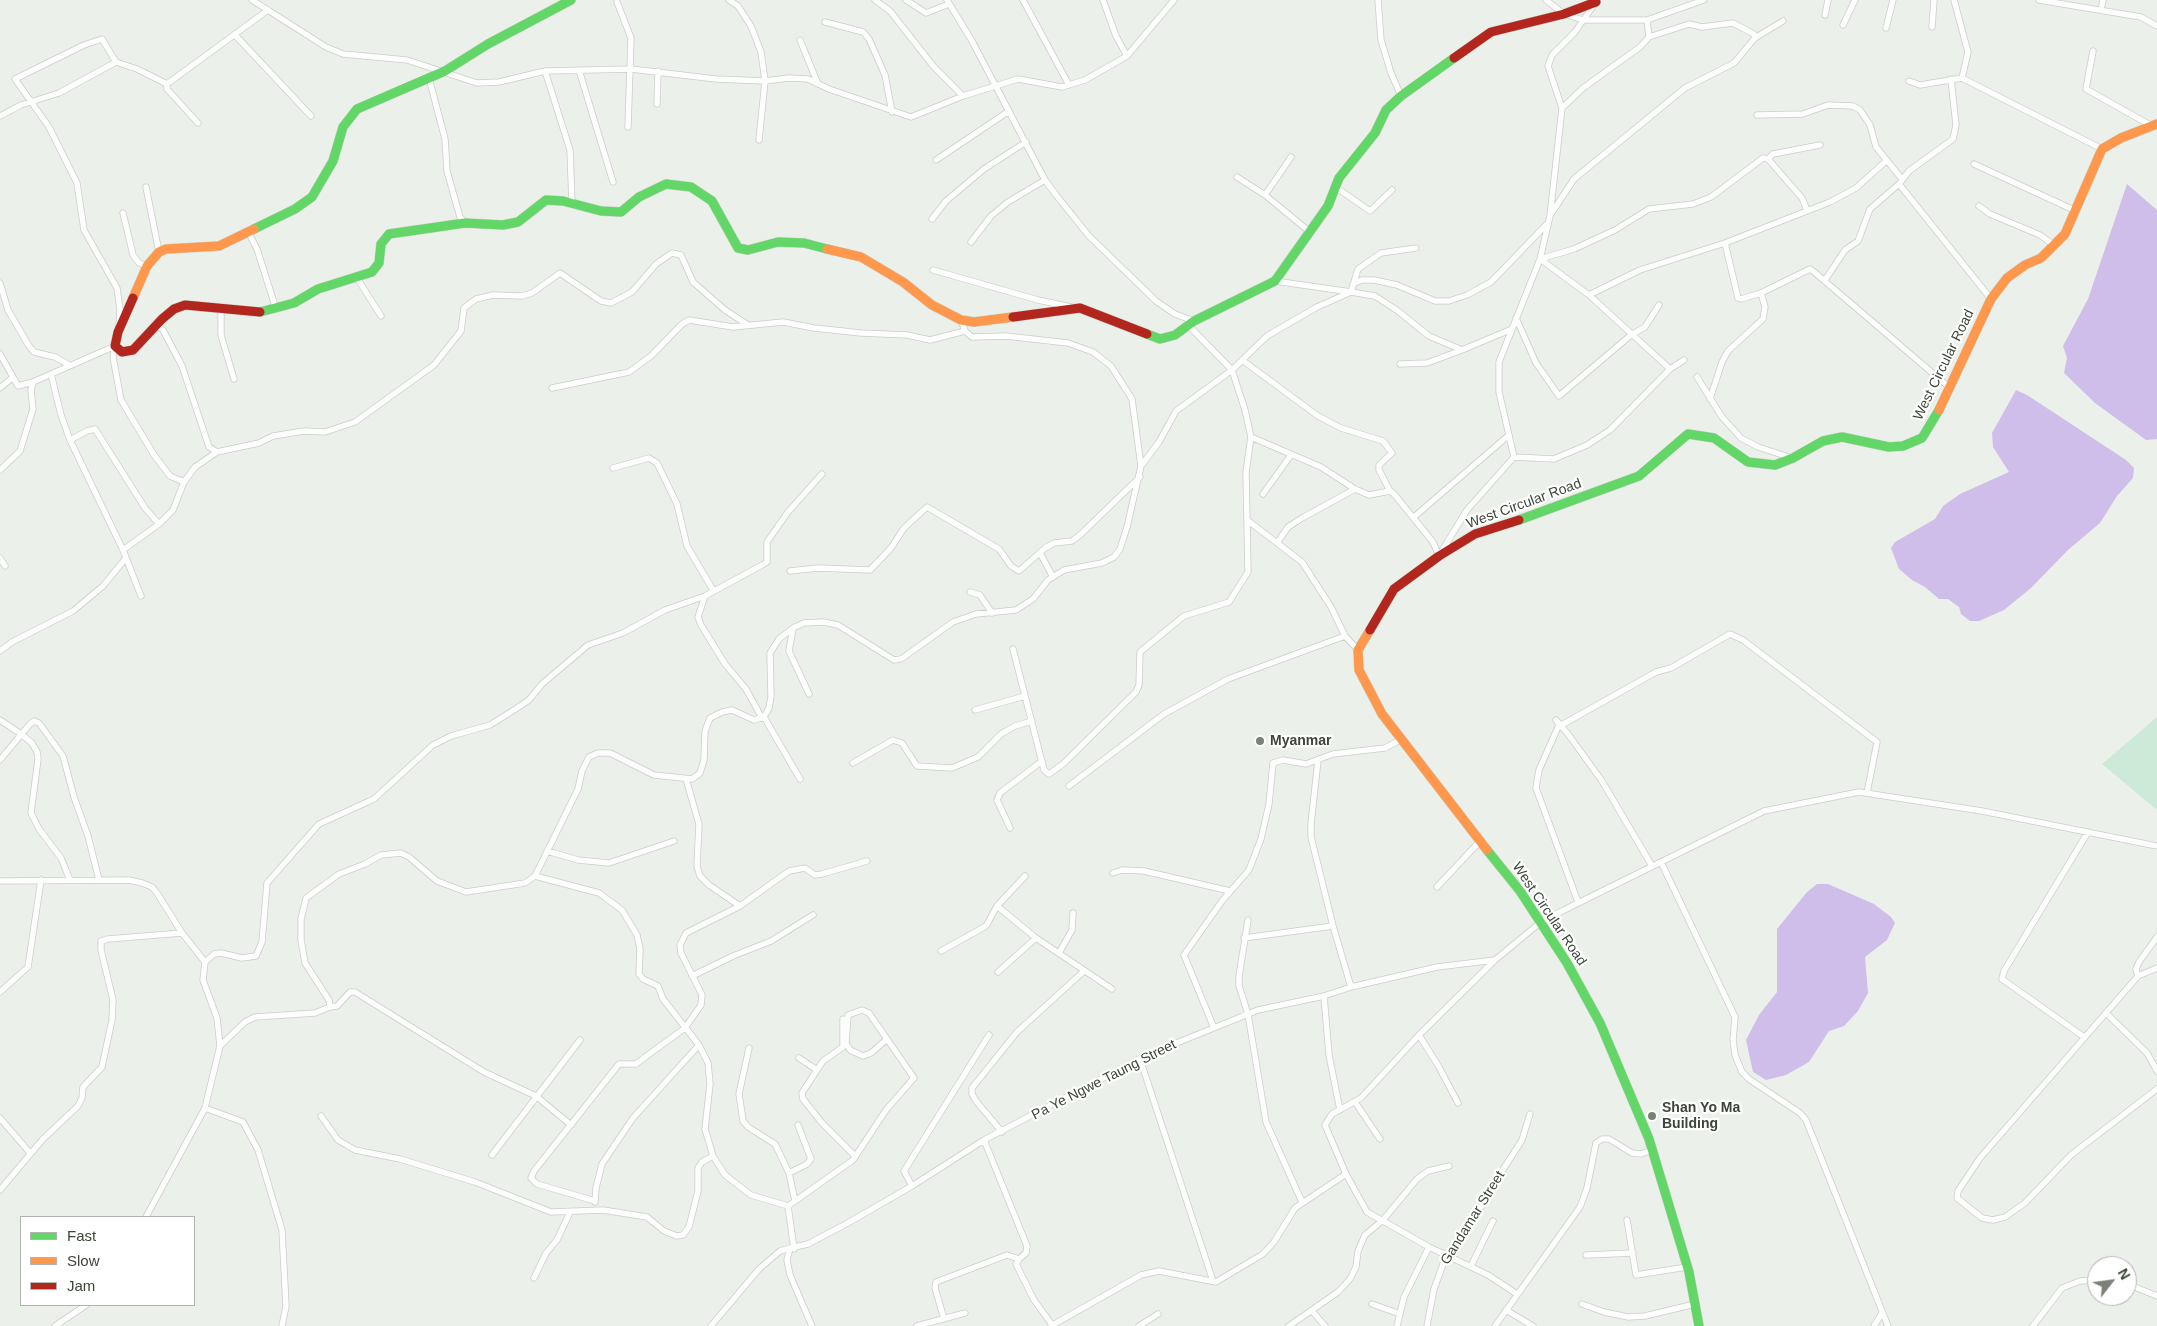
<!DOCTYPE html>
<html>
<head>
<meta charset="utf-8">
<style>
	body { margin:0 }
	#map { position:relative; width:2157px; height:1326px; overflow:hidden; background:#ecf0ea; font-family:Helvetica,sans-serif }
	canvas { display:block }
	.legend { position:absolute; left:20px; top:1216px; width:175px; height:90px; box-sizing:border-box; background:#fff; border:1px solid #b1b5af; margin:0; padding:6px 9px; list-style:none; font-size:15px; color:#3c4537 }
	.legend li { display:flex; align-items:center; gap:10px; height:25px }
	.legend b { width:25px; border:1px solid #b1b5af }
	.north { position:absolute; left:2087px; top:1256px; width:50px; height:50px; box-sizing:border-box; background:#fff; border:1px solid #b1b5af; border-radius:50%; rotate:60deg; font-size:14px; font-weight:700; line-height:20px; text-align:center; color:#3c4537 }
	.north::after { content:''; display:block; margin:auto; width:18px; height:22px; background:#7a8176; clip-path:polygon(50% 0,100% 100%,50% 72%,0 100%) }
</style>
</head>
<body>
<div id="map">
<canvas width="2157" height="1326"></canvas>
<ul class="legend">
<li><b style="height:6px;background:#63d668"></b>Fast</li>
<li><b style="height:6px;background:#ff974d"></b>Slow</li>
<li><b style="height:6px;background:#b3261e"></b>Jam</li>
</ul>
<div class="north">N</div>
</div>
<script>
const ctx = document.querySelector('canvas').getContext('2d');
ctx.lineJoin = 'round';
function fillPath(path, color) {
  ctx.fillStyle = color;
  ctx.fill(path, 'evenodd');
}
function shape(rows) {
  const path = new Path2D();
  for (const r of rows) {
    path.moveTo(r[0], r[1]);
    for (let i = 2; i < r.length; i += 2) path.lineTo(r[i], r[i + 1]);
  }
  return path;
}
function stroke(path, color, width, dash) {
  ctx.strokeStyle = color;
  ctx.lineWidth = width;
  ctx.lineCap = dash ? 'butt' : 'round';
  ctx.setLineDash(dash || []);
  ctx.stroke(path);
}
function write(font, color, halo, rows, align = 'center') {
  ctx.font = font + ' Helvetica,sans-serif';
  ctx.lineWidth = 4.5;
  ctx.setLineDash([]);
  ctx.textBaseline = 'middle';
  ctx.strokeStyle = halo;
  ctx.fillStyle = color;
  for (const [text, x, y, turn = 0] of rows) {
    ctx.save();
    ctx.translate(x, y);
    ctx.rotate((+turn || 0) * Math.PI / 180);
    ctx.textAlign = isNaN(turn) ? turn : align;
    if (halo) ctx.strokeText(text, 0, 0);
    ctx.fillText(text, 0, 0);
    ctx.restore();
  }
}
const green = shape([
	[2157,717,2157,810,2102,764]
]);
const water = shape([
	[2127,184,2157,210,2157,439,2146,440,2095,403,2064,373,2067,358,2063,346,2088,299],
	[2016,390,2027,395,2126,460,2134,468,2133,478,2117,496,2100,523,2068,550,2031,588,2004,610,1979,621,1970,621,1961,614,1959,607,1948,599,1939,599,1925,587,1912,580,1899,569,1891,548,1895,542,1935,519,1943,506,1960,494,2009,472,1993,447,1992,433],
	[1828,884,1874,904,1891,917,1895,923,1887,940,1865,957,1868,993,1858,1011,1844,1026,1829,1031,1809,1062,1786,1075,1766,1080,1753,1072,1746,1040,1759,1015,1777,992,1777,929,1807,892,1817,884]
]);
const street = shape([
	[252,0,326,47,343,54,407,60,477,83,499,82,545,71,631,69,716,79,765,81,789,78,808,79,829,89,911,117,963,96,1018,79,1062,87,1085,80,1127,56,1174,0],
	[729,0,738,6,751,26,761,52,765,81,759,140],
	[875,0,890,11,934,67,963,96],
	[906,0,926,13,949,4],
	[947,0,972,41,1045,180,1056,195,1089,236,1156,301,1175,314,1194,321],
	[1023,0,1069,85],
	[1103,0,1116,36,1127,56],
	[1378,0,1381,40,1391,73,1401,96],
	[1546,0,1564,14,1583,20,1647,20,1704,0],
	[1954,0,1968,52,1962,78],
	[2039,0,2141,17,2157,26],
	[617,2,631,38,628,127],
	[2101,10,2103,0],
	[1825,15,1828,0],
	[825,22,863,32,869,39,885,75,892,112],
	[1843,25,1855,0],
	[1932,27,1934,0],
	[1886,28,1893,0],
	[235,35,311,116],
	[1649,37,1689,24,1702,27,1733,23,1754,34,1755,38],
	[800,40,818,84],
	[2093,51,2086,89,2150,125],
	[579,70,613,182],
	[545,71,570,150,572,204],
	[429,78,445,139,447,171,460,217,465,223],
	[1909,81,1920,85,1962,78,2102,149],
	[657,104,658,71],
	[1562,108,1583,88,1640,47,1649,37,1647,20],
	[1757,115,1803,114,1828,105,1853,106,1860,110,1870,125,1876,147,1902,179],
	[0,116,21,105,59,93,116,62],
	[198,123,167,89,167,84,268,10],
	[1768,159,1773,154,1820,145],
	[936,160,1009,111],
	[1974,164,2076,211],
	[1237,177,1265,195,1310,232],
	[1899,184,1991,299],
	[1334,186,1370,211,1392,190],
	[146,187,159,252],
	[1265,195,1291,157],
	[1979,206,1990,214,2040,235,2055,246],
	[123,213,133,255,139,263,147,266],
	[1551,214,1574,179,1685,88,1734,63,1755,38,1783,21],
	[932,219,946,201,984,169,1026,142],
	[248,232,257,249,276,309],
	[971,242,991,216,1008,202,1045,180],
	[1725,243,1738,298,1741,299,1761,293,1810,269,1813,271,1950,388],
	[1540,259,1574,249,1615,230,1649,209,1693,204,1711,197,1763,158,1768,159,1802,198,1807,210],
	[1540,259,1589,295,1670,369],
	[933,270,1038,300,1071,307],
	[357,278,381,316],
	[1825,280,1845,250,1858,241,1870,209,1899,184,1909,171,1953,139,1956,125,1951,79],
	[1275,281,1351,292,1358,269,1381,253,1416,248],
	[0,283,8,310,29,346,34,352,55,357,69,365],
	[1353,284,1362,280,1374,280,1397,285,1435,301,1449,301,1467,295,1491,282,1546,225],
	[1589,295,1640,270,1725,243,1830,202,1856,188,1886,161],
	[221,308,221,335,234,379],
	[1516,318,1536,363,1559,396,1631,335,1645,327,1659,305],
	[961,320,965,331,972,337,1006,336,1068,343,1093,352,1111,366,1132,399,1141,466],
	[119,325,120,310,117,288,84,230,77,183,49,127,15,79,84,45,102,39,116,62,137,69,167,84],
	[157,325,163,330,182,366,209,447,217,452],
	[0,354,18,386,33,382],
	[1242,360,1318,416,1341,428,1383,441,1392,453,1379,465,1379,470,1390,491],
	[1400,364,1427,363,1462,350],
	[51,374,61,415,70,440,123,550,141,596],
	[1697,377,1722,417,1741,438,1758,447,1792,458],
	[0,388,12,378],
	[552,388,629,372,651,356,682,324,689,320,733,327,783,322,814,328,861,333,907,335,930,340,965,331],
	[1710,399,1722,362,1728,351,1763,319,1765,307,1761,293],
	[1251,437,1321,467,1355,489,1369,495,1390,491,1394,494,1433,542,1439,556],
	[70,440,87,431,95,429,145,508,159,524],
	[1514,457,1554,459,1587,445,1610,430,1670,369,1684,360],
	[613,468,649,458,657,463,677,504,687,546,713,590],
	[0,470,20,451,33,409,31,390,33,382,115,346,113,357,121,400,154,455,170,476,184,482],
	[1263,494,1291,455],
	[1414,517,1509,435],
	[1247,520,1302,562,1331,607,1345,636,1358,650],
	[1277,543,1288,527,1302,518,1355,489],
	[123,550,159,524,173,510,184,482,195,467,217,452,259,443,273,436,304,431,325,432,355,422,434,365,461,331,464,308,476,299,493,295,522,296,532,293,560,273,601,301,611,303,632,292,656,264,672,253,681,255,693,282,725,310,748,325],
	[1040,553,1053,577],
	[1440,554,1467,510,1514,457,1499,392,1499,362,1540,259,1550,216,1562,108,1548,66,1552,55,1575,32,1596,2],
	[0,558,5,566],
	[790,571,818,568,870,570,891,548,904,528,927,507,999,549,1011,566,1019,571,1045,548,1054,543,1072,541,1080,535,1140,477],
	[970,592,980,595,992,613],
	[705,596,698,617,701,625,725,664,746,689,762,718],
	[793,628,789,651,809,694],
	[1013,649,1044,770,1049,774,1063,764,1136,692,1139,685,1140,652,1184,616,1229,602,1248,572,1246,472,1251,437,1245,410,1232,370,1189,326],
	[0,651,12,642,73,611,103,586,126,558],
	[975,710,1025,696],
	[764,717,800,779],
	[0,720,21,734,32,743,37,752,38,759,31,813,39,829,61,858,70,880],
	[1556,720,1568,734,1602,781,1652,866],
	[0,760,30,724,34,721,39,723,63,756,74,797,88,836,99,880],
	[1318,760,1311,824,1311,837,1333,926,1351,987],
	[853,763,893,740,902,743,917,766,952,768,978,757,1001,734,1015,726,1032,721],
	[686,779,699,824,697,866,700,876,709,885,740,906],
	[1069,786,1164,714,1228,679,1345,636],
	[1010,828,997,800,1000,793,1042,761],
	[547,851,578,860,609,863,674,841],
	[1661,862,1735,1017,1733,1040,1735,1055,1742,1072,1749,1079,1800,1113,1806,1120,1888,1326],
	[1113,873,1122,870,1144,871,1230,891],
	[535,876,599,893,622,910,637,935,640,949,639,974,643,979,658,986,663,999,699,1045,708,1063,710,1084,705,1129,713,1156,725,1175,751,1195,788,1206],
	[0,881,129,880,142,883,152,887,157,893,182,933,205,962],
	[1437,887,1481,840],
	[1578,902,1536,788,1539,770,1558,727,1656,672,1671,668,1730,634,1743,640,1877,742,1867,793],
	[997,906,1036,938,1112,989],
	[1248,920,1239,976,1239,986,1248,1014,1266,1122,1302,1202],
	[2157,937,2139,962,2136,969,2138,976,1980,1158,1958,1191,1957,1198,1982,1218,1993,1220,2005,1217,2025,1203,2071,1155,2157,1089],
	[1244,938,1333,926],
	[941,951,986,926,997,906,1025,876],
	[1059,953,1072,930,1073,913],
	[1495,960,1419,1035,1361,1098,1332,1114,1325,1125,1346,1174,1367,1212,1429,1247,1488,1275,1517,1294],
	[998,972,1036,938],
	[692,976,733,956,771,941,813,915],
	[2138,976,2157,968],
	[0,992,28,967,41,880],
	[1324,996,1329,1055,1340,1110],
	[330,1007,337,1006,350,992,355,992,484,1072,536,1096,571,1125],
	[2106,1013,2147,1053,2157,1071],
	[1214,1028,1184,955,1222,901,1249,870,1261,839,1269,804,1273,763,1283,760,1306,764,1333,754,1385,748,1400,740],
	[1419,1035,1439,1067,1458,1103],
	[2084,1037,2002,979,2004,971,2088,832],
	[220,1046,217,1018,203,980,205,962,214,954,221,953,242,958,256,956,262,942,267,883,319,824,374,799,433,745,451,736,490,725,514,710,529,700,542,684,588,645,623,633,665,610,705,596,762,565,767,562,767,542,788,512,822,474],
	[749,1048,739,1094,743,1121,748,1127,775,1144,789,1173,795,1201],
	[799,1058,817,1070,802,1093,803,1099,822,1123,855,1156],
	[1140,1059,1213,1281],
	[817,1070,823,1061,843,1047,843,1019],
	[1355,1102,1380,1139],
	[205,1108,243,1122,258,1150,282,1230,286,1306,282,1326],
	[321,1116,338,1140,355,1150,400,1159,475,1182,551,1212,603,1210,647,1217,664,1231,677,1236,683,1235,689,1227,698,1191,698,1168,702,1162,713,1156],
	[0,1118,30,1153],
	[1002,1132,976,1101,972,1094,972,1088,1017,1032,1084,971],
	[984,1140,1027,1246,1026,1253,1019,1259,1016,1264,1034,1300,1053,1326],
	[492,1155,580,1040],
	[789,1173,807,1164,811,1159,798,1125],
	[912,1186,904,1171,989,1035],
	[0,1190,43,1139,78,1106,82,1098,83,1087,102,1067,112,1020,113,1000,101,950,101,941,108,939,182,933],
	[595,1201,537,1184,531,1178,534,1171,619,1064,636,1064,648,1055,685,1028,701,1005,702,995,681,953,680,945,686,933,740,906,789,871,805,868,815,875,822,874,867,861],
	[595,1202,596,1188,602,1164,633,1118,699,1045],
	[788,1206,853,1160,886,1110,914,1078,887,1039,871,1053,863,1056,850,1050,846,1043,848,1015,862,1010,869,1013,887,1039],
	[788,1206,794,1249],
	[146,1217,205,1108,220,1046,245,1022,255,1017,315,1013,330,1007,329,1000,305,963,301,940,301,919,306,898,339,874,365,864,381,855,401,853,409,857,437,881,466,892,525,883,535,876,578,789,582,771,589,757,598,753,610,753,654,775,692,779,700,773,704,760,705,731,710,718,722,712,732,710,754,720,764,717,769,708,771,697,770,653,779,639,793,628,804,623,823,622,838,625,894,660,901,659,953,622,976,614,1016,610,1033,599,1048,580,1064,570,1102,563,1114,557,1120,549,1127,527,1141,466,1159,442,1176,411,1232,370,1267,336,1317,307,1351,292,1375,296,1398,311,1429,336,1462,350,1512,329],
	[1627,1220,1636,1275,1687,1267],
	[1586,1255,1633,1253],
	[1471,1266,1493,1221],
	[534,1278,546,1253,557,1240,570,1212],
	[2127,1284,2157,1296],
	[1372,1304,1400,1314],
	[1582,1304,1604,1312,1628,1317,1645,1316,1695,1304],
	[1506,1310,1533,1326],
	[1312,1311,1325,1326],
	[944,1319,935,1288,936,1282,1007,1255,1019,1259],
	[55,1326,86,1305],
	[711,1326,759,1269,780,1251,790,1248],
	[812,1326,790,1275,787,1260,790,1248,808,1244,846,1224,912,1186,984,1140,1147,1055,1258,1010,1324,996,1351,987,1437,967,1495,960,1541,922,1562,911,1764,811,1859,792,1982,811,2157,846],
	[917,1326,965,1313],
	[1051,1326,1141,1275,1159,1271,1216,1282,1263,1254,1274,1242,1295,1208,1346,1174],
	[1139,1326,1158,1314],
	[1289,1326,1338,1292,1350,1279,1356,1267,1358,1251,1365,1235,1383,1220,1417,1179,1428,1171,1449,1166],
	[1397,1326,1404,1297,1429,1247],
	[1427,1326,1434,1289,1446,1256,1491,1193,1495,1182,1522,1140,1530,1114],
	[1495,1326,1580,1207,1587,1188,1596,1143,1602,1139,1609,1139,1632,1153,1641,1154,1652,1150],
	[1874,1326,1882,1313],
	[2033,1326,2062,1288,2080,1281,2097,1280]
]);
const fast = shape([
	[254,229,295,209,312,197,333,161,343,127,357,109,445,71,488,44,571,0],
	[260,312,294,303,318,289,372,272,379,263,381,244,389,234,465,223,503,225,518,222,546,200,563,201,601,211,621,212,639,197,666,184,691,187,712,201,738,248,748,250,778,242,804,243,827,249],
	[1147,334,1160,339,1175,335,1194,321,1275,281,1328,206,1339,178,1375,133,1386,110,1401,96,1454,58],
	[1519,520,1639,476,1688,434,1714,438,1748,462,1775,465,1793,458,1823,441,1842,437,1889,447,1903,446,1922,438,1939,410],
	[1487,850,1520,891,1567,963,1600,1023,1649,1139,1689,1272,1699,1326]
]);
const slow = shape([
	[827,249,861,257,903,282,932,305,961,320,974,322,1013,317],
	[133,298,147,266,159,252,166,249,219,246,254,229],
	[1939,410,1991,299,2007,278,2025,265,2041,258,2065,234,2102,149,2121,138,2157,124],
	[1370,630,1358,650,1359,670,1382,714,1487,850]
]);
const jam = shape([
	[1454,58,1491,32,1564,14,1596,2],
	[133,298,118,332,115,346,122,352,133,350,162,319,174,309,185,305,260,312],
	[1013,317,1080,308,1147,334],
	[1370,630,1394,589,1439,556,1475,534,1519,520]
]);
const markers = [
	[1260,741,5,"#7a8176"],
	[1652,1116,5,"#7a8176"]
];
const streetNames = [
	["West Circular Road",1944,365,-64],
	["West Circular Road",1524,504,-20],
	["West Circular Road",1549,914,56],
	["Pa Ye Ngwe Taung Street",1104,1080,-27],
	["Gandamar Street",1473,1218,-58]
];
const poiNames = [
	["Myanmar",1270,741],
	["Shan Yo Ma",1662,1108],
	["Building",1662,1124]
];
fillPath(green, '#cde9d8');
fillPath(water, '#d0beea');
stroke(street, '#cacec8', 7);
stroke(fast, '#c8d1c5', 10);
stroke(slow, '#c8d1c5', 10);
stroke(jam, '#c8d1c5', 10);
stroke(street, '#fcfdfc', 5.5);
stroke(fast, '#63d668', 9);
stroke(slow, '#ff974d', 9);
stroke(jam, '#b3261e', 9);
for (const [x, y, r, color] of markers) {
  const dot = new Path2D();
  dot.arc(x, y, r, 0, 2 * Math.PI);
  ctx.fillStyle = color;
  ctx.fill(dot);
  stroke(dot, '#fff', 2);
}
write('14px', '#3c4537', '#fff', streetNames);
write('bold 14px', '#3c4537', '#fff', poiNames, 'left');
</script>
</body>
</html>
